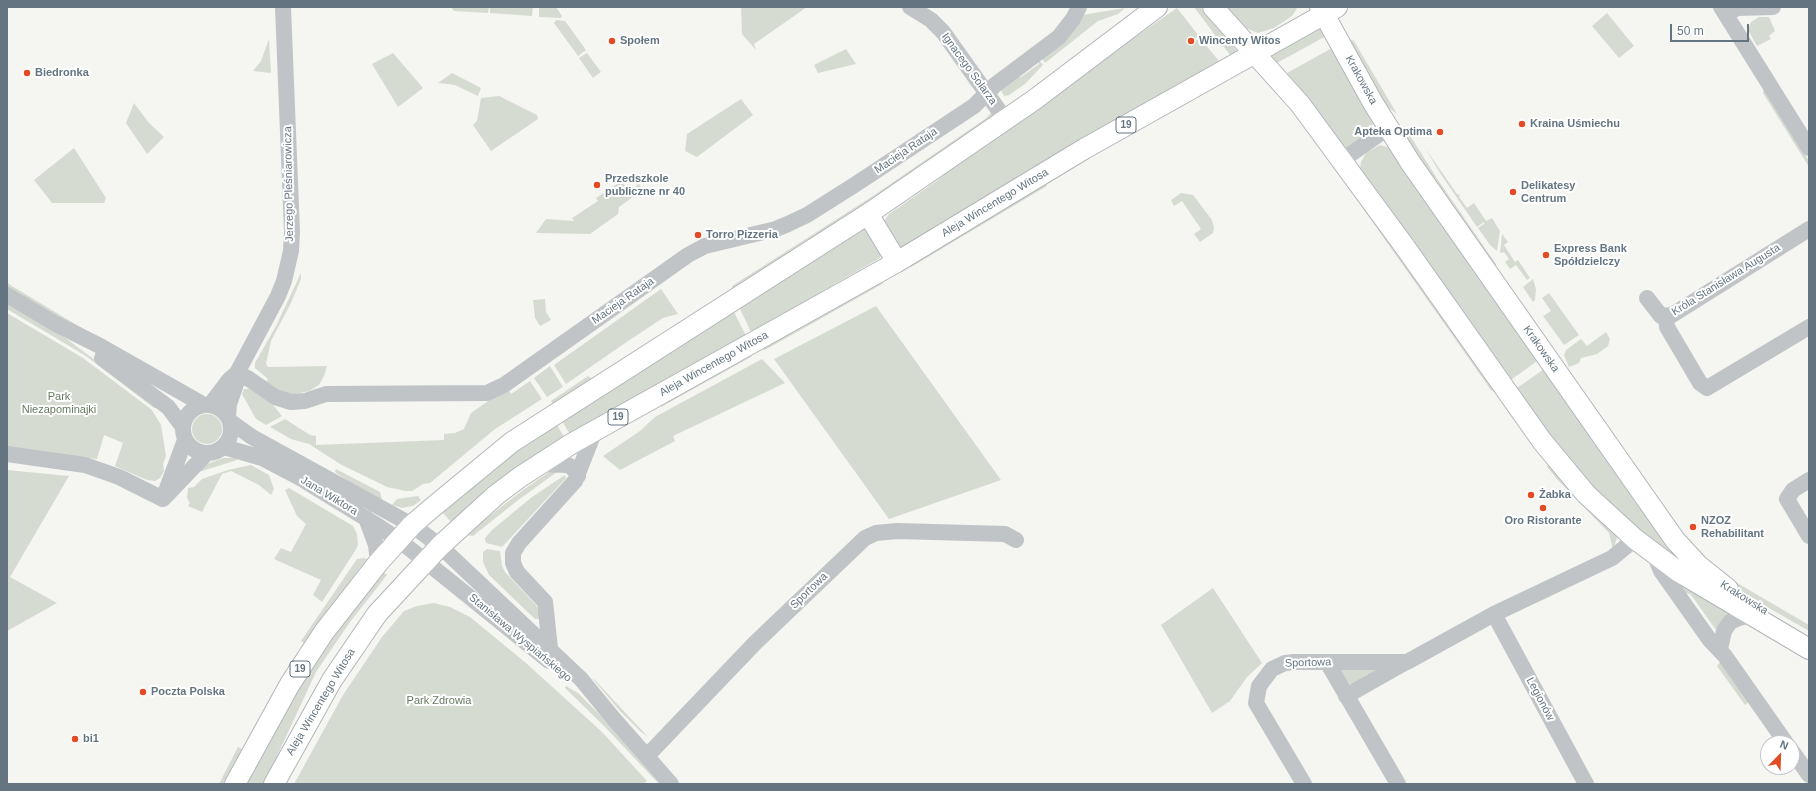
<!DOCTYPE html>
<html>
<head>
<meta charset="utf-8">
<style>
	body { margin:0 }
	#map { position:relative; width:1816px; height:791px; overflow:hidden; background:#f5f5f1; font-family:Helvetica,sans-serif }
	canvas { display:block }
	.frame { position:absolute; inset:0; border:8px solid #647581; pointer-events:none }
	.north { position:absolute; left:1760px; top:735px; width:40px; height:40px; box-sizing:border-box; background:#fff; border:1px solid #c1c8cd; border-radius:50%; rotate:23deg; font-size:11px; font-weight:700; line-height:16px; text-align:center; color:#647581 }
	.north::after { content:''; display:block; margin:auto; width:14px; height:18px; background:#e14c24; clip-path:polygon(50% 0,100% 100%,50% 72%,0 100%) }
	.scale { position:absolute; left:1670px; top:24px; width:79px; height:18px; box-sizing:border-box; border:2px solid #647581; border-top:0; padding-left:5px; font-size:12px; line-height:14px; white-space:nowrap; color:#647581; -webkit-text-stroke:3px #fff; paint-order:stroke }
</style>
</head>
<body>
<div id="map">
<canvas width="1816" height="791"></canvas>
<div class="frame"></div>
<div class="north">N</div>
<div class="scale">50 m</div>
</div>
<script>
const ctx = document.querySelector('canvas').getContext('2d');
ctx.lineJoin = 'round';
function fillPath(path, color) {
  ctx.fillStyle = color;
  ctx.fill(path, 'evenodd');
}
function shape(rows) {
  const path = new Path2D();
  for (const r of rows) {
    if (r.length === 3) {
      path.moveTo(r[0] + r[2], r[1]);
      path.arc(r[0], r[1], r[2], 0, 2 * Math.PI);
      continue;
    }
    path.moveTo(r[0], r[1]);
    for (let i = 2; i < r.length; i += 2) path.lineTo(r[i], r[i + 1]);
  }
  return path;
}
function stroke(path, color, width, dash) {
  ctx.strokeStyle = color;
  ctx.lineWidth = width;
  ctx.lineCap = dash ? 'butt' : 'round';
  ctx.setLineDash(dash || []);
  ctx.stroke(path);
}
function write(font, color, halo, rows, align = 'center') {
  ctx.font = font + ' Helvetica,sans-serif';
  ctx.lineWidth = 4;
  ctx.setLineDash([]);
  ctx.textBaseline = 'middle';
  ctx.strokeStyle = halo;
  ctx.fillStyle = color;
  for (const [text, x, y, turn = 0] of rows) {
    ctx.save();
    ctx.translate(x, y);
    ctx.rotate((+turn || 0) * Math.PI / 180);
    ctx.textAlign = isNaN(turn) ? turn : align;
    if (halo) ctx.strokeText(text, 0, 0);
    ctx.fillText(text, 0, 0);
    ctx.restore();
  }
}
const green = shape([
	[451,7,489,7,488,13,454,11],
	[490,7,533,7,532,16,490,13],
	[539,7,556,7,562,16,561,18,539,17],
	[741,7,807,7,754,44,756,50,742,34],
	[1194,7,1200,7,1237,51,1230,55],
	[1226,7,1298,7,1292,16,1274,28,1258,33,1243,27],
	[1125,8,1118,14,1098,21,1045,63,1041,57,1082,15],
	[1177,8,1199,36,1189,41,1190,44,1200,38,1219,61,1018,176,981,204,900,248,884,221,889,214,938,180,976,147],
	[1607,13,1634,46,1619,58,1592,26],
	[1759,17,1769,17,1775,31,1769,36,1771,39,1757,46,1748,30,1751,22],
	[556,20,565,21,586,50,578,56,554,23],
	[1320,25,1326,36,1277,63,1269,55],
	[269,39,271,73,253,71,261,61],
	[1348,39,1354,41,1397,114,1384,104],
	[1332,48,1373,121,1371,132,1346,151,1311,102,1287,73],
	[846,49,856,64,818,73,814,65],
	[393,53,423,88,398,107,372,64],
	[587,53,601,72,593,78,579,58],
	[1038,59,1043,65,1025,84,1009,95,1004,96,1000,88,1016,76,1021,77,1039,64],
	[452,73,481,88,478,96,455,85,438,83],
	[1764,88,1809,161,1809,167,1763,93],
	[499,96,537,115,538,119,491,151,473,125,477,121,481,98],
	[741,99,753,115,697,157,685,151,687,134],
	[134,103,149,123,164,137,147,154,126,123],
	[993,111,993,119,732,293,732,286,873,196,985,119],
	[1404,126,1438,180,1496,264,1495,267,1464,229,1401,129],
	[1380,145,1390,148,1540,359,1508,382,1360,169,1361,162,1366,153],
	[74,148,106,198,104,203,52,203,34,180],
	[1425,148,1457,194,1460,195,1459,197,1467,208,1474,203,1486,221,1492,218,1500,231,1497,251,1490,245,1478,228,1484,224,1484,222,1477,227,1440,173],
	[1338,173,1343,176,1495,392,1491,390],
	[620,182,632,189,639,184,643,190,619,207,618,214,590,234,536,233,546,219,574,221,572,218,598,201,596,198],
	[1045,182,1047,186,911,267,911,264],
	[1181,193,1193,195,1212,220,1214,228,1213,233,1200,242,1194,234,1201,229,1182,201,1174,206,1171,200],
	[864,228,868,228,881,255,880,258,821,292,753,336,738,305],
	[1502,234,1508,242,1504,245,1515,262,1518,260,1530,278,1527,280,1516,265,1510,269,1505,262,1509,259,1504,252,1500,253],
	[301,273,301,279,291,303,271,341,266,364,268,367,327,366,324,376,319,385,309,391,295,394,279,394,265,384,268,379,255,368,255,363,276,326],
	[1533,279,1536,289,1535,300,1533,302,1523,287],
	[881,282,884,283,765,350,758,347],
	[7,283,110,345,177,384,7,288],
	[661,289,678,314,663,318,628,341,566,384,554,365],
	[1549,293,1579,335,1564,345,1543,316,1551,311,1542,298],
	[545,299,546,312,551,320,540,326,535,318,533,300],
	[7,301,48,325,159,408,154,408,86,356,7,309],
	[876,306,1001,480,889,519,774,359],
	[732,308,747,338,571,436,562,421],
	[7,313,83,358,152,410,161,425,166,456,163,464,164,471,160,478,155,481,147,480,115,466,123,443,104,435,97,459,7,448],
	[1606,332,1610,339,1608,346,1597,354,1581,358,1579,363,1569,367,1564,355,1566,350,1581,339,1587,346],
	[752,354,751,357,661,407,661,404],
	[762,359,785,383,673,436,675,441,620,470,603,456,640,431,655,417],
	[550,366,563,387,547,397,534,378],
	[1547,367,1695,575,1594,493,1514,390],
	[588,376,592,379,553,405,551,401],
	[530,381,542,399,495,429,430,483,423,484,412,491,405,491,387,487,340,464,309,444,291,439,270,427,285,419,310,435,316,436,316,445,444,440,444,434,455,433,464,429,471,413,507,388,511,394],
	[244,389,250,389,274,406,282,416,266,425,256,419,242,394],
	[207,429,15],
	[557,425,566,440,453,524,442,512,500,463],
	[223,458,238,458,237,460,199,472,207,464],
	[251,465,269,475,274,489,271,495,259,485,231,471,222,474,202,512,188,506,190,503,187,498,188,488,194,487,202,479,228,470],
	[1548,465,1610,525,1617,538,1613,550,1609,533,1556,478,1547,467],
	[336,469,380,492,382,500,355,486,335,472],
	[7,470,69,476,10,577,57,603,7,631],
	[552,470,557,472,517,501,473,536,465,535,523,490],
	[565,475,566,478,502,547,486,543,485,538,492,530,532,497],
	[289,488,353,526,357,534,358,545,355,551,322,602,313,595,321,580,274,559,281,548,291,552,306,524,297,516,285,490],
	[418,496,421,500,413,506,402,508,392,505,397,499],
	[487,549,500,551,502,566,505,572,536,605,539,612,539,619,535,619,489,575,483,562,483,552],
	[364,558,367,559,304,643,301,641,357,559],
	[380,569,387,575,350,622,316,672,264,784,242,784,292,691],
	[1665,570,1734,612,1716,630,1694,599,1690,594,1680,592],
	[1732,580,1809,625,1809,631,1734,588],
	[1213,588,1262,663,1247,677,1230,701,1212,713,1161,625],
	[434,603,450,607,470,617,526,663,602,732,647,781,643,784,294,784,343,695,382,637,404,611,417,606],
	[1720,662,1749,702,1745,705,1717,666],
	[1384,665,1352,684,1349,684,1338,669],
	[593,679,594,679,648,737,641,732,620,711],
	[566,686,578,693,627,742,659,782,659,784,604,726,565,688],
	[238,747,242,749,223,784,219,784]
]);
const minor = shape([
	[910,7,931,20,943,32,1005,119],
	[1721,7,1809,148],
	[1725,13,1738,8,1773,7],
	[1341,161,1388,128],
	[7,295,54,323,100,346,204,405],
	[1647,298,1661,316,1672,315,1809,229],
	[1666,317,1667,327,1700,383,1707,388,1809,327],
	[102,358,168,407,183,427],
	[237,373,249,379,275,397,291,402,305,401,326,394,487,393,504,385,688,255,705,246,776,229,788,224,807,215,856,184,974,106,995,85,1059,37,1073,19,1079,7],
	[207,429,24],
	[210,405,229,380,237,373],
	[228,417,229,404,236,384,237,373,278,296,284,281,291,251,292,232,283,7],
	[231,422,252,437,412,525,440,546,581,679,613,718,671,784],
	[224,447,262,458,300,478,375,524,399,540,549,661],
	[7,454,85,465,119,477,163,499],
	[539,464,568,465,575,470,578,476],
	[1809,480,1793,490,1787,499,1809,536],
	[164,498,206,454],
	[163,499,185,440],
	[366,518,376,545,378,563],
	[1654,554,1661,571,1709,639,1725,656,1786,743],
	[1494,614,1586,784],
	[550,648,545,602,517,572,513,563,513,553,519,543,575,481,595,430],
	[1720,649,1724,631,1730,622,1739,618,1751,615],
	[1327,662,1398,784],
	[1346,696,1406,662],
	[1792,751,1809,775],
	[647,756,755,643,865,538,876,533,897,531,1005,534,1016,540],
	[1304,784,1256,703,1259,686,1272,669,1285,663,1294,662,1407,662,1494,614,1612,558,1635,539]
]);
const major = shape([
	[1213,7,1300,104,1405,247,1542,441,1586,494,1635,539,1679,572,1809,649],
	[1320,7,1373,103,1410,162,1675,540,1698,565,1728,589],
	[868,214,897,262],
	[235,784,290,684,324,632,378,563,412,525,433,507,512,442,868,214,1034,100,1157,7],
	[274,784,332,680,377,614,440,546,496,495,520,477,571,444,897,262,1084,149,1337,7]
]);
const markers = [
	[612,41,4,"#e14c24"],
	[1191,41,4,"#e14c24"],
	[27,73,4,"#e14c24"],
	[1522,124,4,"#e14c24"],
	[1440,132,4,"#e14c24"],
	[597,185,4,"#e14c24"],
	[1513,192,4,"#e14c24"],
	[698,235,4,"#e14c24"],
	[1546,255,4,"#e14c24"],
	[1531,495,4,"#e14c24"],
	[1543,508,4,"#e14c24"],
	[1693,527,4,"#e14c24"],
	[143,692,4,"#e14c24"],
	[75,739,4,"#e14c24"]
];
const shields = [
	[1126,125,20],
	[618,417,20],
	[300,669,20]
];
const shieldNames = [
	["19",1126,125],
	["19",618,417],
	["19",300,669]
];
const poiNames = [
	["Społem",620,41],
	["Wincenty Witos",1199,41],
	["Biedronka",35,73],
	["Kraina Uśmiechu",1530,124],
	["Apteka Optima",1432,132,"right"],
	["Przedszkole",605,179],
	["publiczne nr 40",605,192],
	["Delikatesy",1521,186],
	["Centrum",1521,199],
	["Torro Pizzeria",706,235],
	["Express Bank",1554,249],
	["Spółdzielczy",1554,262],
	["Żabka",1539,495],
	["Oro Ristorante",1543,521,"center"],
	["NZOZ",1701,521],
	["Rehabilitant",1701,534],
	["Poczta Polska",151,692],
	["bi1",83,739]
];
const streetNames = [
	["Ignacego Solarza",969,69,54],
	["Krakowska",1361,80,61],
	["Macieja Rataja",906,151,-34],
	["Jerzego Pleśniarowicza",289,184,-91],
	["Aleja Wincentego Witosa",995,203,-31],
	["Króla Stanisława Augusta",1726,280,-32],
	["Macieja Rataja",623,301,-35],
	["Krakowska",1541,349,55],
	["Aleja Wincentego Witosa",714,364,-29],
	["Jana Wiktora",329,496,31],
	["Sportowa",809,591,-44],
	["Krakowska",1744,598,32],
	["Stanisława Wyspiańskiego",520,638,40],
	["Sportowa",1308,663,-2],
	["Legionów",1540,699,62],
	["Aleja Wincentego Witosa",321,702,-59]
];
const parkNames = [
	["Park",59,397],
	["Niezapominajki",59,410],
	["Park Zdrowia",439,701]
];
fillPath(green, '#d6dbd2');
stroke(major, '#b1b6b9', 22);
stroke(minor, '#c0c4c7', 16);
stroke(major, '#fff', 20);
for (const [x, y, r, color] of markers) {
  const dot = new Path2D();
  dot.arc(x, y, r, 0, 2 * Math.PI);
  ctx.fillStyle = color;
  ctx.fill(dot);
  stroke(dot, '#fff', 1.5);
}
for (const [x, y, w] of shields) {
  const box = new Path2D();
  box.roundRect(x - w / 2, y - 8, w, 16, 3);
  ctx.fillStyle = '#fff';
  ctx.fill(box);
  stroke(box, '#647581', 1);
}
write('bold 10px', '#647581', null, shieldNames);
write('bold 11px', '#647581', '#fff', poiNames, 'left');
write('11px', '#647581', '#fff', streetNames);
write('11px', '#677962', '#fff', parkNames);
</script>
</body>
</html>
